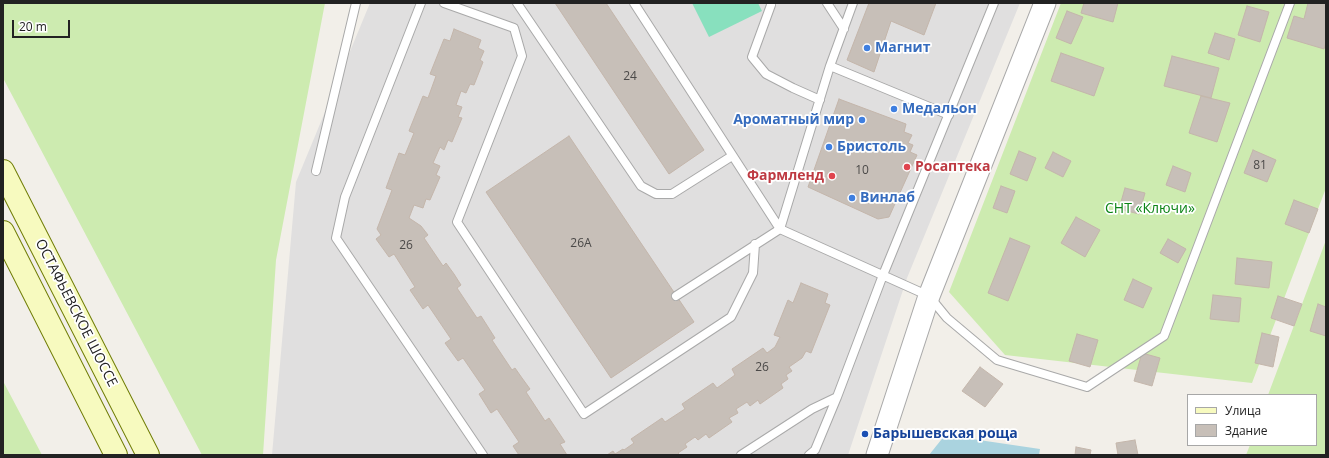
<!DOCTYPE html>
<html>
<head>
<meta charset="utf-8">
<style>
	body { margin:0 }
	#map { position:relative; width:1329px; height:458px; overflow:hidden; background:#f2efe9; font-family:"Open Sans",sans-serif }
	canvas { display:block }
	.frame { position:absolute; inset:0; border:4px solid #222; pointer-events:none }
	.legend { position:absolute; left:1187px; top:394px; width:130px; height:52px; box-sizing:border-box; background:#fff; border:1px solid #a7a7a7; margin:0; padding:5px 7px; list-style:none; font-size:12px; color:#222 }
	.legend li { display:flex; align-items:center; gap:8px; height:20px }
	.legend b { width:20px; border:1px solid #a7a7a7 }
	.scale { position:absolute; left:12px; top:20px; width:58px; height:18px; box-sizing:border-box; border:2px solid #222; border-top:0; padding-left:5px; font-size:12px; line-height:14px; white-space:nowrap; color:#222; -webkit-text-stroke:3px #fff; paint-order:stroke }
</style>
</head>
<body>
<div id="map">
<canvas width="1329" height="458"></canvas>
<div class="frame"></div>
<ul class="legend">
<li><b style="height:5px;background:#f7fabf"></b>Улица</li>
<li><b style="height:11px;background:#c7bfb8"></b>Здание</li>
</ul>
<div class="scale">20 m</div>
</div>
<script>
const ctx = document.querySelector('canvas').getContext('2d');
ctx.lineJoin = 'round';
function fillPath(path, color) {
  ctx.fillStyle = color;
  ctx.fill(path, 'evenodd');
}
function shape(rows) {
  const path = new Path2D();
  for (const r of rows) {
    path.moveTo(r[0], r[1]);
    for (let i = 2; i < r.length; i += 2) path.lineTo(r[i], r[i + 1]);
  }
  return path;
}
function stroke(path, color, width, dash) {
  ctx.strokeStyle = color;
  ctx.lineWidth = width;
  ctx.lineCap = dash ? 'butt' : 'round';
  ctx.setLineDash(dash || []);
  ctx.stroke(path);
}
function write(font, color, halo, rows, align = 'center') {
  ctx.font = font + ' "Open Sans",sans-serif';
  ctx.lineWidth = 3.5;
  ctx.setLineDash([]);
  ctx.textBaseline = 'middle';
  ctx.strokeStyle = halo;
  ctx.fillStyle = color;
  for (const [text, x, y, turn = 0] of rows) {
    ctx.save();
    ctx.translate(x, y);
    ctx.rotate((+turn || 0) * Math.PI / 180);
    ctx.textAlign = isNaN(turn) ? turn : align;
    if (halo) ctx.strokeText(text, 0, 0);
    ctx.fillText(text, 0, 0);
    ctx.restore();
  }
}
const residential = shape([
	[370,3,1020,3,907,278,848,455,272,455,296,182]
]);
const grass = shape([
	[3,3,325,3,276,260,263,455,202,455,3,78],
	[1061,3,1326,3,1326,188,1252,383,1005,355,949,292],
	[1326,240,1326,455,1246,455,1250,445,1316,445,1316,395,1268,395],
	[3,381,42,455,3,455]
]);
const pitch = shape([
	[692,3,758,3,762,11,709,37]
]);
const water = shape([
	[945,435,1040,449,1039,455,929,455]
]);
const building = shape([
	[555,3,606,3,704,150,669,174,555,3],
	[869,3,936,3,924,35,891,21,874,72,847,60,869,3],
	[1084,3,1118,3,1113,22,1081,13,1084,3],
	[1308,3,1326,3,1326,42,1324,49,1287,38,1294,16,1304,19,1308,3],
	[1247,6,1269,12,1260,42,1238,35,1247,6],
	[1067,11,1083,17,1071,44,1056,38,1067,11],
	[454,29,481,40,478,48,484,51,480,60,483,62,474,85,470,84,466,93,461,91,456,105,462,107,458,117,462,118,452,142,448,140,444,150,440,147,433,163,440,166,436,175,440,177,430,200,426,199,423,208,414,205,409,218,421,226,428,235,424,238,443,266,446,263,454,274,461,285,457,288,477,318,481,316,495,338,492,340,512,370,515,368,522,378,530,389,526,392,545,421,549,418,565,442,560,444,567,455,519,455,513,446,519,442,497,409,491,413,479,394,485,390,463,358,458,361,445,343,451,339,428,305,423,309,410,290,415,287,394,254,389,257,376,239,381,235,377,229,392,190,386,188,399,153,405,155,414,133,409,131,423,96,428,98,436,76,430,74,444,39,450,41,454,29],
	[1215,33,1235,39,1229,60,1208,53,1215,33],
	[1061,53,1104,68,1094,96,1051,81,1061,53],
	[1172,56,1219,68,1211,98,1164,86,1172,56],
	[1201,96,1230,103,1217,142,1189,133,1201,96],
	[839,99,906,124,904,132,912,135,908,143,913,145,910,152,917,155,889,217,878,219,808,187,839,99],
	[569,136,694,322,611,378,486,192,569,136],
	[1253,150,1276,160,1267,182,1244,173,1253,150],
	[1019,151,1036,158,1027,181,1010,174,1019,151],
	[1053,152,1071,161,1063,177,1045,168,1053,152],
	[1173,166,1191,173,1185,192,1166,185,1173,166],
	[1001,186,1015,191,1007,213,993,208,1001,186],
	[1125,188,1145,193,1139,214,1119,209,1125,188],
	[1294,200,1318,209,1309,233,1285,224,1294,200],
	[1076,217,1100,230,1085,257,1061,243,1076,217],
	[1010,238,1030,246,1008,301,988,293,1010,238],
	[1168,239,1186,249,1178,263,1160,253,1168,239],
	[1237,258,1272,262,1269,288,1235,284,1237,258],
	[1133,279,1152,288,1143,308,1124,300,1133,279],
	[801,283,828,294,825,303,830,305,811,353,806,351,802,358,789,367,792,371,786,375,788,379,781,384,783,388,760,404,758,400,750,406,747,402,736,409,738,413,729,418,732,422,709,438,706,434,698,440,695,437,685,444,687,447,678,453,680,455,607,455,613,451,615,454,623,449,624,450,634,443,631,439,662,418,665,422,685,409,682,404,713,383,717,388,735,375,732,369,763,348,767,353,775,347,780,337,774,335,788,300,793,303,801,283],
	[1213,295,1241,298,1239,322,1210,319,1213,295],
	[1278,296,1302,304,1294,326,1271,318,1278,296],
	[1318,304,1326,307,1326,336,1310,331,1318,304],
	[1262,333,1279,337,1273,367,1255,363,1262,333],
	[1077,334,1098,340,1090,367,1069,361,1077,334],
	[1142,353,1160,358,1152,386,1134,381,1142,353],
	[980,367,1003,384,985,407,962,391,980,367],
	[1135,440,1138,455,1118,455,1116,443,1135,440],
	[1076,447,1091,450,1090,455,1075,455,1076,447]
]);
const service = shape([
	[421,3,345,197,336,238,483,455],
	[444,3,514,28,522,56,457,222,584,414,731,317,753,273,755,244],
	[517,3,641,186,656,194,672,194,732,156],
	[634,3,780,229],
	[827,3,844,29],
	[771,5,752,57,766,74,793,88,820,100],
	[830,66,949,115],
	[316,171,356,3],
	[780,229,830,66,853,3],
	[676,296,780,229,929,296,947,318,997,360,1087,387,1164,336,1290,3],
	[741,455,812,409,837,397,883,275,994,3],
	[809,455,815,450,837,397]
]);
const tertiary = shape([
	[877,455,929,296,1045,3]
]);
const secondary = shape([
	[3,171,148,455],
	[3,232,116,455]
]);
const markers = [
	[867,48,4,"#3f7fe0"],
	[894,109,4,"#3f7fe0"],
	[862,120,4,"#3f7fe0"],
	[829,147,4,"#3f7fe0"],
	[907,167,4,"#e0444e"],
	[832,176,4,"#e0444e"],
	[852,198,4,"#3f7fe0"],
	[865,434,4,"#1a4fb4"]
];
const numberNames = [
	["24",630,77],
	["81",1260,166],
	["10",862,171],
	["26А",581,244],
	["26",406,246],
	["26",762,368]
];
const shopNames = [
	["Магнит",875,48],
	["Медальон",902,109],
	["Ароматный мир",854,120,"right"],
	["Бристоль",837,147],
	["Винлаб",860,198]
];
const healthNames = [
	["Росаптека",915,167],
	["Фармленд",824,176,"right"]
];
const parkNames = [
	["СНТ «Ключи»",1150,209]
];
const streetNames = [
	["ОСТАФЬЕВСКОЕ ШОССЕ",76,313,63]
];
const transitNames = [
	["Барышевская роща",873,434]
];
fillPath(residential, '#e0dfdf');
fillPath(grass, '#cdebb0');
fillPath(pitch, '#88e0be');
fillPath(water, '#aad3df');
fillPath(building, '#c7bfb8');
stroke(building, '#c4b6ab', 1);
stroke(service, '#a9a9a9', 10);
stroke(tertiary, '#a9a9a9', 23);
stroke(secondary, '#707d05', 24);
stroke(service, '#fff', 8);
stroke(tertiary, '#fff', 21);
stroke(secondary, '#f7fabf', 22);
for (const [x, y, r, color] of markers) {
  const dot = new Path2D();
  dot.arc(x, y, r, 0, 2 * Math.PI);
  ctx.fillStyle = color;
  ctx.fill(dot);
  stroke(dot, '#fff', 1.5);
}
write('12px', '#4b4948', null, numberNames);
write('bold 14px', '#366cbe', '#fff', shopNames, 'left');
write('bold 14px', '#be3a42', '#fff', healthNames, 'left');
write('14px', '#0c8416', '#fff', parkNames);
write('14px', '#222', '#fff', streetNames);
write('bold 14px', '#164399', '#fff', transitNames, 'left');
</script>
</body>
</html>
